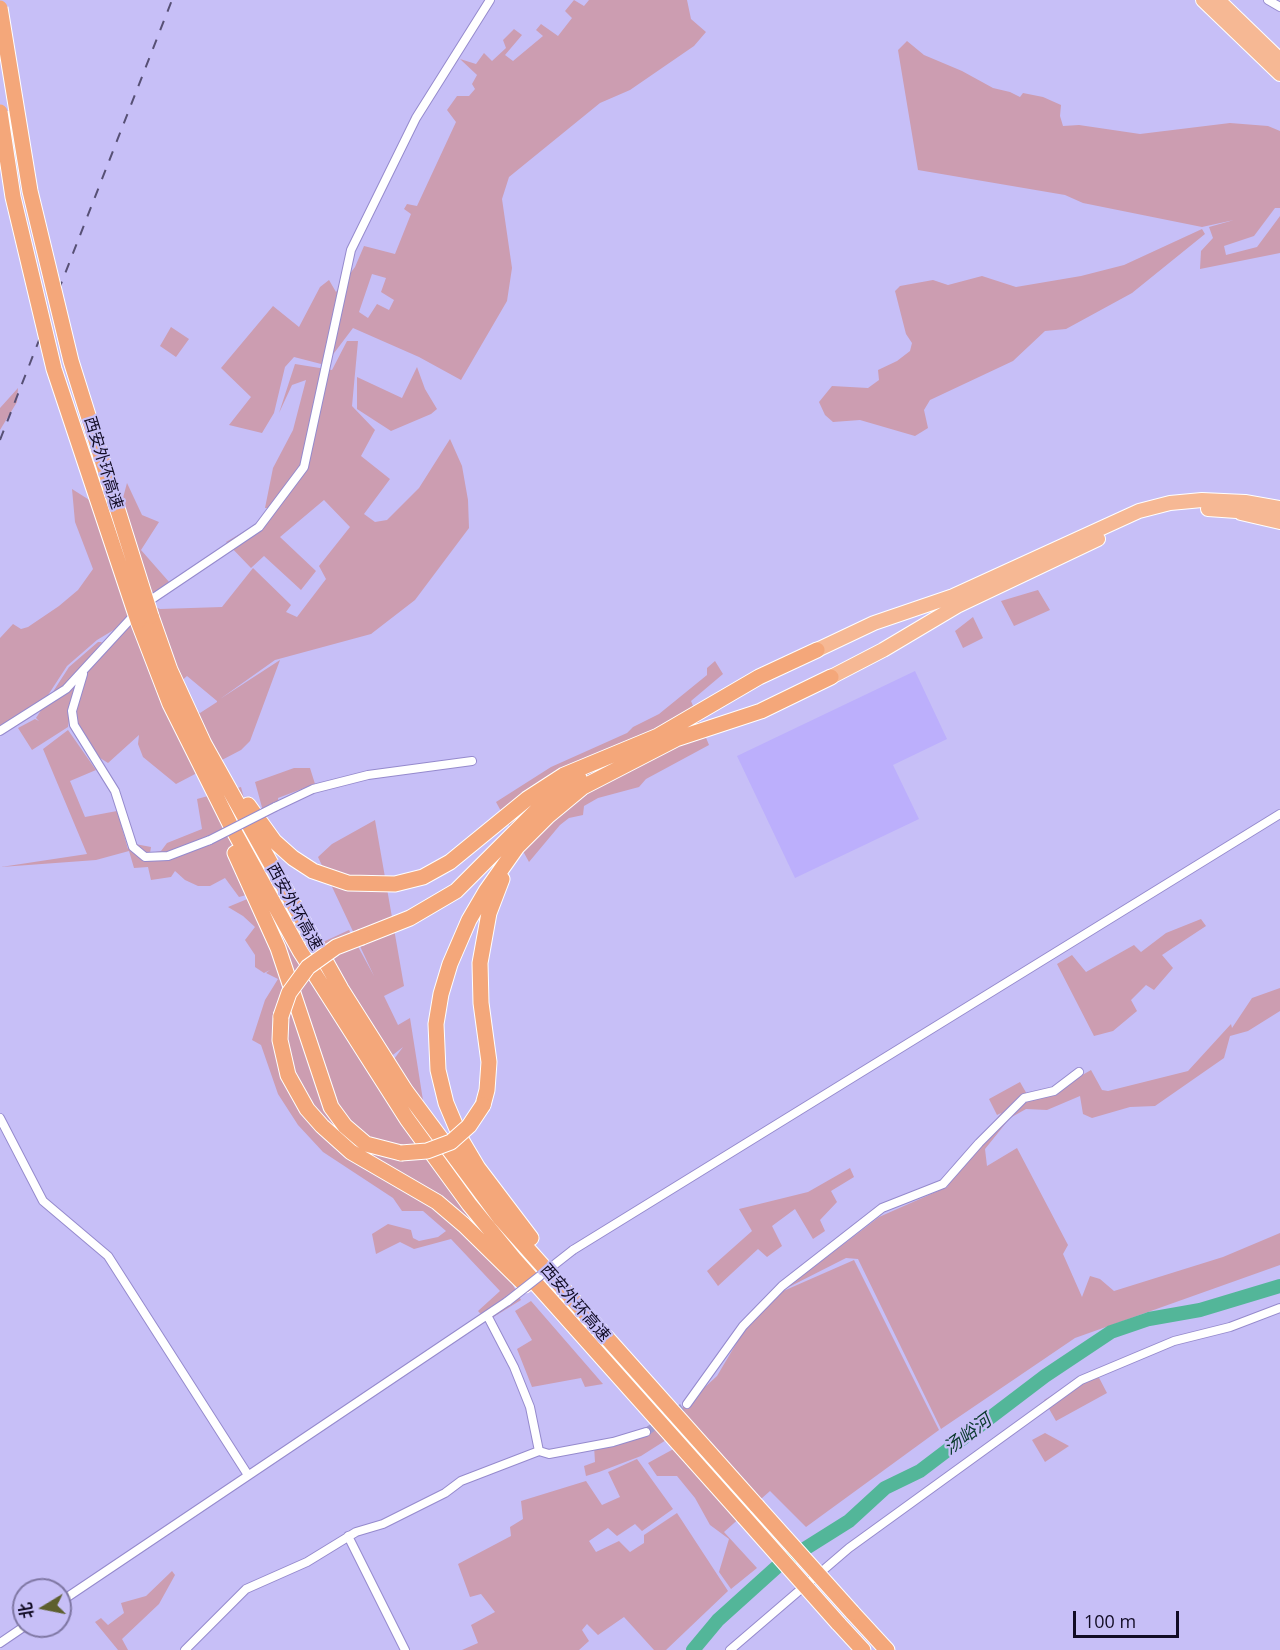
<!DOCTYPE html>
<html>
<head>
<meta charset="utf-8">
<style>
	body { margin:0 }
	#map { position:relative; width:1280px; height:1650px; overflow:hidden; background:#c7bff7; font-family:"Open Sans","Noto Sans SC",sans-serif }
	canvas { display:block }
	.north { position:absolute; left:12px; top:1578px; width:60px; height:60px; box-sizing:border-box; background:#c7bff7; border:2px solid #7f77a3; border-radius:50%; rotate:260deg; font-size:16px; font-weight:700; line-height:24px; text-align:center; color:#120c25 }
	.north::after { content:''; display:block; margin:auto; width:21px; height:27px; background:#5d5f2d; clip-path:polygon(50% 0,100% 100%,50% 72%,0 100%) }
	.scale { position:absolute; left:1073px; top:1611px; width:106px; height:27px; box-sizing:border-box; border:3px solid #120c25; border-top:0; padding-left:8px; font-size:18px; line-height:21px; white-space:nowrap; color:#120c25; -webkit-text-stroke:4px #c7bff7; paint-order:stroke }
</style>
</head>
<body>
<div id="map">
<canvas width="1280" height="1650"></canvas>
<div class="north">北</div>
<div class="scale">100 m</div>
</div>
<script>
const ctx = document.querySelector('canvas').getContext('2d');
ctx.lineJoin = 'round';
function fillPath(path, color) {
  ctx.fillStyle = color;
  ctx.fill(path, 'evenodd');
}
function shape(rows) {
  const path = new Path2D();
  for (const r of rows) {
    path.moveTo(r[0], r[1]);
    for (let i = 2; i < r.length; i += 2) path.lineTo(r[i], r[i + 1]);
  }
  return path;
}
function stroke(path, color, width, dash) {
  ctx.strokeStyle = color;
  ctx.lineWidth = width;
  ctx.lineCap = dash ? 'butt' : 'round';
  ctx.setLineDash(dash || []);
  ctx.stroke(path);
}
function write(font, color, halo, rows, align = 'center') {
  ctx.font = font + ' "Open Sans","Noto Sans SC",sans-serif';
  ctx.lineWidth = 4.5;
  ctx.setLineDash([]);
  ctx.textBaseline = 'middle';
  ctx.strokeStyle = halo;
  ctx.fillStyle = color;
  for (const [text, x, y, turn = 0] of rows) {
    ctx.save();
    ctx.translate(x, y);
    ctx.rotate((+turn || 0) * Math.PI / 180);
    ctx.textAlign = isNaN(turn) ? turn : align;
    if (halo) ctx.strokeText(text, 0, 0);
    ctx.fillText(text, 0, 0);
    ctx.restore();
  }
}
const built = shape([
	[915,671,947,739,893,765,919,819,795,878,737,756]
]);
const green = shape([
	[574,0,584,6,589,0,687,0,691,19,706,32,694,46,630,90,600,103,509,177,502,199,512,268,507,301,461,380,419,357,353,328,325,365,294,357,285,367,274,413,262,433,229,425,251,397,221,368,273,306,299,327,320,287,329,280,336,292,355,267,364,246,395,254,411,214,404,209,407,204,417,206,456,122,447,110,457,96,469,96,475,89,472,84,477,75,460,59,476,64,484,53,492,61,506,48,503,40,514,29,522,35,505,55,513,61,543,36,536,30,541,24,558,36,572,18,565,11],
	[372,274,386,278,381,292,394,300,389,310,377,304,368,318,359,312],
	[907,41,924,55,962,71,993,88,1010,92,1020,97,1023,93,1043,97,1061,105,1060,116,1063,126,1079,125,1140,134,1230,123,1268,126,1280,131,1280,208,1275,208,1254,236,1224,246,1226,255,1257,247,1280,216,1280,253,1200,269,1201,251,1213,238,1209,227,1234,220,1202,227,1083,203,1065,195,918,170,898,50],
	[1202,229,1205,234,1132,293,1066,329,1045,331,1013,361,930,400,924,410,928,428,915,436,860,420,833,422,825,415,819,402,832,386,868,388,879,380,878,370,897,361,910,351,912,343,906,334,895,291,900,286,933,280,948,285,982,276,1016,287,1081,276,1124,265],
	[171,327,189,339,176,357,160,346],
	[347,341,358,341,352,406,375,430,361,456,390,479,364,514,375,522,387,520,419,488,450,439,462,466,468,500,469,528,415,600,371,634,275,660,220,699,280,660,250,741,241,750,176,784,143,757,138,744,139,735,108,763,100,758,82,735,72,717,80,676,117,628,97,640,67,666,37,712,0,730,0,638,13,624,21,629,28,627,59,606,78,590,93,569,75,522,72,489,110,513,120,509,127,483,142,515,159,522,141,550,170,583,150,595,146,602,160,609,222,607,253,568,291,605,286,612,297,617,326,579,319,566,350,527,324,500,280,537,316,571,301,590,264,556,251,568,226,542,269,517,276,508,265,508,273,468,293,430,306,380,292,385,279,413,295,364,332,370],
	[187,676,217,701,217,702,200,713,170,691],
	[417,367,425,389,437,409,431,414,391,431,357,409,357,377,402,398],
	[18,388,17,402,0,430,0,408],
	[1038,590,1050,610,1014,626,1001,601],
	[973,617,983,638,963,648,955,631],
	[98,642,102,642,76,675,68,727,32,750,18,728,35,719,39,721,36,718,69,667],
	[715,661,723,674,691,701,709,745,646,779,639,787,598,798,584,806,583,815,569,818,560,825,529,862,496,802,551,767,627,733,633,727,659,714,707,675,707,668],
	[68,730,96,770,70,781,85,817,117,811,128,849,130,843,151,847,150,853,161,851,167,843,202,829,197,799,241,787,249,817,229,823,250,894,239,897,225,878,210,886,198,886,185,880,175,871,171,877,151,880,148,867,134,868,129,851,96,860,1,867,87,854,43,749],
	[294,768,310,768,315,784,278,798,279,806,269,804,270,811,263,811,255,782],
	[375,820,404,986,384,996,398,1025,410,1018,425,1113,394,1059,403,1047,389,1058,521,1300,487,1321,478,1311,500,1291,451,1239,414,1249,400,1242,376,1254,372,1234,388,1224,411,1230,413,1238,419,1241,438,1237,446,1231,423,1211,402,1211,393,1198,323,1152,298,1125,278,1094,261,1045,252,1040,265,1000,278,979,266,973,270,970,264,973,255,967,255,955,245,940,255,927,243,916,228,907,281,885,310,948,349,930,374,976,318,857,332,844],
	[1201,919,1206,926,1162,955,1173,968,1154,990,1146,985,1131,1000,1137,1011,1113,1031,1094,1036,1057,964,1072,955,1086,972,1134,945,1141,952,1166,933],
	[1280,988,1280,1011,1248,1031,1230,1036,1224,1058,1155,1106,1130,1107,1092,1118,1083,1114,1080,1096,1047,1110,1026,1109,1010,1118,985,1149,987,1166,1017,1148,1068,1245,1063,1254,1082,1297,1090,1276,1100,1279,1114,1291,1223,1257,1280,1233,1280,1265,1075,1338,941,1429,858,1259,846,1258,785,1289,879,1217,947,1187,1001,1113,997,1115,989,1099,1020,1082,1028,1096,1048,1095,1091,1070,1102,1090,1108,1091,1188,1071,1231,1024,1232,1028,1252,998],
	[850,1168,854,1177,831,1191,837,1202,820,1220,825,1231,813,1239,795,1209,772,1226,782,1246,767,1257,758,1249,718,1286,707,1271,752,1231,739,1209,808,1192],
	[854,1260,939,1430,806,1527,770,1491,724,1532,757,1568,731,1589,719,1572,729,1539,710,1525,695,1498,677,1476,657,1476,648,1463,679,1446,674,1435,641,1456,599,1472,586,1476,584,1466,595,1462,594,1446,627,1441,678,1412,717,1376,746,1327,781,1292],
	[531,1301,603,1384,585,1387,581,1378,532,1387,517,1349,532,1340,515,1311],
	[1095,1370,1107,1393,1056,1421,1044,1400],
	[1045,1433,1069,1446,1045,1462,1032,1440],
	[637,1459,673,1509,642,1531,635,1524,617,1536,608,1528,589,1541,596,1552,619,1541,630,1552,644,1543,644,1535,677,1513,728,1591,666,1650,654,1650,624,1617,598,1635,587,1624,582,1630,589,1641,579,1650,462,1650,478,1643,471,1625,495,1612,481,1594,470,1597,458,1564,511,1536,510,1527,523,1519,521,1501,586,1481,602,1505,620,1497,608,1472],
	[172,1571,175,1575,159,1604,122,1639,128,1650,118,1650,95,1622,101,1618,108,1625,124,1613,121,1603,146,1596]
]);
const river = shape([
	[693,1650,718,1620,779,1565,849,1521,885,1488,920,1471,1045,1376,1111,1332,1149,1319,1200,1310,1280,1286]
]);
const minorTunnel = shape([
	[646,1432,687,1404]
]);
const minor = shape([
	[1268,0,1280,7],
	[146,603,259,527,304,467,351,250,416,118,490,0],
	[83,674,72,711,74,725,115,791,133,847,145,857,168,856,210,840],
	[0,731,66,689,137,612],
	[275,807,313,789,368,775,472,761],
	[0,1118,43,1201,108,1256,248,1475],
	[573,1250,1280,814],
	[488,1317,514,1367,530,1407,539,1451],
	[687,1404,743,1326,782,1286,882,1208,943,1184,979,1143,1024,1098,1054,1091,1079,1072],
	[348,1536,405,1650],
	[60,1602,508,1301],
	[0,1643,25,1626],
	[185,1650,246,1589,307,1562,356,1532,383,1524,445,1493,461,1481,539,1451,549,1454,613,1442,646,1432],
	[730,1650,849,1548,1081,1380,1174,1341,1230,1327,1280,1308]
]);
const trunk = shape([
	[1203,0,1280,74],
	[1218,0,1280,60],
	[1208,509,1251,512],
	[1241,513,1280,522],
	[817,650,874,623,953,596,1139,511,1170,503,1202,500,1245,502,1280,508],
	[831,677,883,650,957,606,1098,539]
]);
const motorway = shape([
	[151,616,170,670,204,744,341,989,405,1090,500,1218,757,1506],
	[138,621,170,704,230,824,300,951,407,1119,469,1204,514,1259,744,1517],
	[651,740,759,677,817,650],
	[248,805,274,841,293,858,313,871,348,883,395,884,423,877,450,862,527,799,564,775,658,736],
	[235,853,278,948,331,1107,345,1126,366,1144,401,1153],
	[362,937,410,918,456,891,536,811,579,778],
	[281,1016,280,1040,288,1075,307,1109,322,1126,351,1152,437,1202,464,1225,525,1285],
	[483,1105,487,1090,489,1062,481,1003,480,963,489,913,502,879],
	[531,1238,478,1168,462,1141,446,1103,438,1070,436,1024,441,994,450,964,469,920,486,891,517,847,548,816,583,787,676,739,761,711,831,677],
	[852,1612,887,1650],
	[838,1623,863,1650]
]);
const rail = shape([
	[0,440,172,0]
]);
const minorBridge = shape([
	[210,840,275,807],
	[508,1301,573,1250]
]);
const motorwayBridge = shape([
	[0,8,30,191,71,361,151,616],
	[0,112,13,197,54,369,138,621],
	[281,1016,289,993,308,967,336,947,362,937],
	[401,1153,427,1151,451,1142,469,1126,483,1105],
	[757,1506,852,1612],
	[744,1517,838,1623]
]);
const streetNames = [
	["西安外环高速",103,463,73],
	["西安外环高速",294,907,61],
	["西安外环高速",575,1303,49]
];
const waterNames = [
	["汤峪河",968,1435,-37]
];
fillPath(built, '#bcaffc');
fillPath(green, '#cc9db1');
stroke(river, '#53b699', 14);
stroke(minorTunnel, '#a39bcd', 8, [8, 4]);
stroke(minor, '#958acd', 10);
stroke(trunk, '#fff', 16);
stroke(motorway, '#fff', 17);
stroke(minor, '#fff', 8);
stroke(trunk, '#f6b894', 14);
stroke(motorway, '#f4a77a', 15);
stroke(rail, '#575075', 2, [10, 10]);
stroke(minorBridge, '#958acd', 10, []);
stroke(motorwayBridge, '#fff', 17, []);
stroke(minorBridge, '#fff', 8);
stroke(motorwayBridge, '#f4a77a', 15);
write('16px', '#120c25', '#c7bff7', streetNames);
write('italic 18px', '#08372b', '#c7bff7', waterNames);
</script>
</body>
</html>
